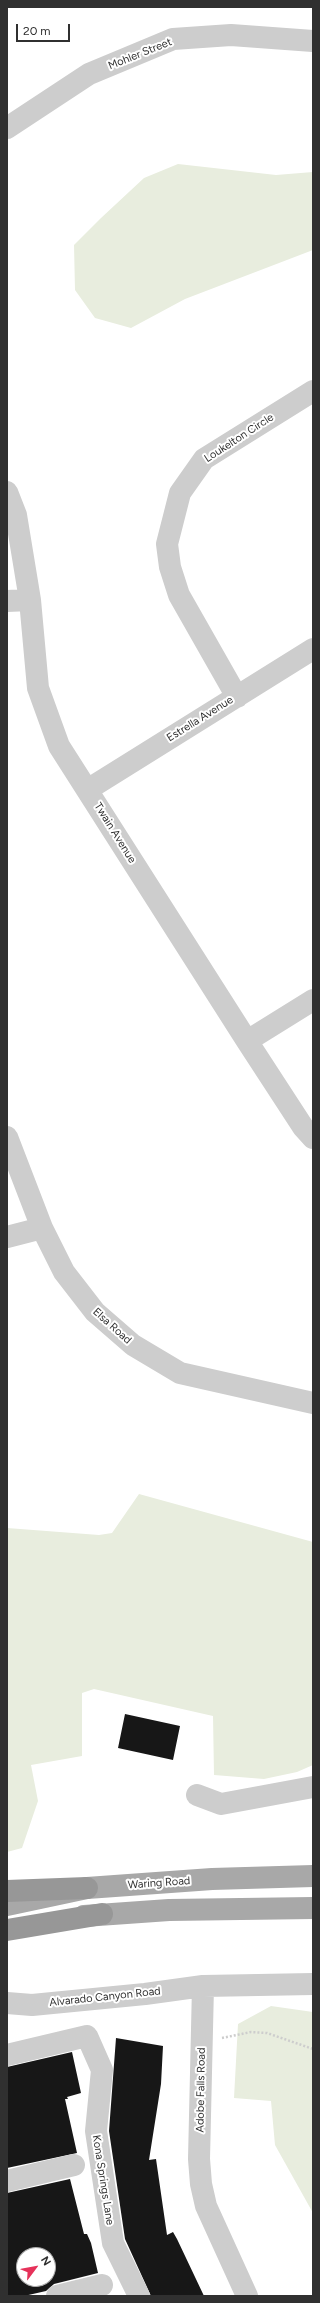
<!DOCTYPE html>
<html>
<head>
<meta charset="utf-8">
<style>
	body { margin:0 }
	#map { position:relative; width:320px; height:2303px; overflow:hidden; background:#fff; font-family:Figtree,sans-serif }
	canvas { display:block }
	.frame { position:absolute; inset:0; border:8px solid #303030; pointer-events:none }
	.north { position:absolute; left:16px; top:2247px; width:40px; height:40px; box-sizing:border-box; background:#fff; border:1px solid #acacac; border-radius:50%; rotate:58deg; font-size:11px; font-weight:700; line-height:16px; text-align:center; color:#303030 }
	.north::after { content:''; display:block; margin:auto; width:14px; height:18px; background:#e6325a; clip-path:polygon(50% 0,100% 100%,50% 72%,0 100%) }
	.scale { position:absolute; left:16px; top:24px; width:54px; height:18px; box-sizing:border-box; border:2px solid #303030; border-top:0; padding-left:5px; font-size:12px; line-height:14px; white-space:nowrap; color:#303030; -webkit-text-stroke:3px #fff; paint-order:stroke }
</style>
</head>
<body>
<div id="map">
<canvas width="320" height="2303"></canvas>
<div class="frame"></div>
<div class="north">N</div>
<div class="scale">20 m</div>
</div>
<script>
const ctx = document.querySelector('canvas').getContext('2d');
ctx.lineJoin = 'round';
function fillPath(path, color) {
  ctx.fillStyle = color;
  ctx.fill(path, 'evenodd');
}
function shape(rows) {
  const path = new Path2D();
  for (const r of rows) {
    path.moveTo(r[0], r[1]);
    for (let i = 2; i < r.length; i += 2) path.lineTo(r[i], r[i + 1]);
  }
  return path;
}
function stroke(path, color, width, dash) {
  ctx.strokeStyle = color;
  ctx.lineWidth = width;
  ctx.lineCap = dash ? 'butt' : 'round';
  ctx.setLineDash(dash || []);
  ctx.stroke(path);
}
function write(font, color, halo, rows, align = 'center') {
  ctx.font = font + ' Figtree,sans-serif';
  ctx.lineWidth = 4;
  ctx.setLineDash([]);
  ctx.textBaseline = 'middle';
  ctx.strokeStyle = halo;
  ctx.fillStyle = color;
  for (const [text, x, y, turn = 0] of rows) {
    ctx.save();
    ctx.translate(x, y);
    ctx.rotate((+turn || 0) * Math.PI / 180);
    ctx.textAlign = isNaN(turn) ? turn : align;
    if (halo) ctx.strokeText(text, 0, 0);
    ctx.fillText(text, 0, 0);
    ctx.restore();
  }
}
const green = shape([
	[178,164,276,175,313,172,313,250,185,299,131,328,95,318,75,290,74,245,101,218,144,178],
	[139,1494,313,1542,313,1765,297,1772,264,1779,214,1775,213,1716,94,1689,82,1693,82,1756,31,1765,38,1801,22,1848,7,1852,7,1528,99,1535,112,1533],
	[271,2006,313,2012,313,2213,275,2145,271,2101,234,2098,238,2024]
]);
const building = shape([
	[125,1714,180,1726,173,1760,118,1748],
	[116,2038,163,2046,161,2084,149,2160,156,2159,167,2235,173,2232,177,2239,204,2296,151,2296,125,2239,109,2131],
	[72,2052,81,2093,67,2097,68,2099,65,2099,77,2153,7,2168,7,2067],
	[70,2179,84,2234,87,2234,91,2243,98,2273,54,2284,46,2291,24,2296,7,2296,7,2193],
	[24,2255,48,2255,48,2279,24,2279]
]);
const path = shape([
	[222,2038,251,2032,267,2033,313,2049]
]);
const minor = shape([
	[7,128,89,74,173,39,231,35,313,41],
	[7,492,16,515,30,600,38,688,59,746,247,1041,303,1127,313,1138],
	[7,601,30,600],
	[237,697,179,595,170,567,167,544,180,493,204,459,313,391],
	[87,790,313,649],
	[247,1041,313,1000],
	[7,1137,42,1228,64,1272,95,1312,133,1345,180,1373,313,1403],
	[7,1237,42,1228],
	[197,1795,221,1804,313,1787],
	[203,1986,199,2159,201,2184,206,2206,247,2296],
	[7,2003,32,2005,145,1994,203,1986,313,1984],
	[7,2055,87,2036,102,2070,96,2131,113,2243,139,2296],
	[7,2181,74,2165],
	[57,2296,102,2285]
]);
const major = shape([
	[7,1905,87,1888,212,1879,313,1876],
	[84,1916,169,1910,313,1908]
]);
const highway = shape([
	[7,1891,87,1888],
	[7,1930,102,1914]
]);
const streetNames = [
	["Mohler Street",140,54,-22],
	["Loukelton Circle",239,438,-33],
	["Estrella Avenue",200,719,-32],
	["Twain Avenue",115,833,58],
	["Elsa Road",112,1326,42],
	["Waring Road",159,1883,-4],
	["Alvarado Canyon Road",105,1997,-6],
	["Adobe Falls Road",201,2090,-89],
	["Kona Springs Lane",103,2180,81]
];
fillPath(green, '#e8edde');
fillPath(building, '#171717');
stroke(path, '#cdcdcd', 2.5, [2, 2]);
stroke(minor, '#cdcdcd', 22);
stroke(major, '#a8a8a8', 22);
stroke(highway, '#979797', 22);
write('11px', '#303030', '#fff', streetNames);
</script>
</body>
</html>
